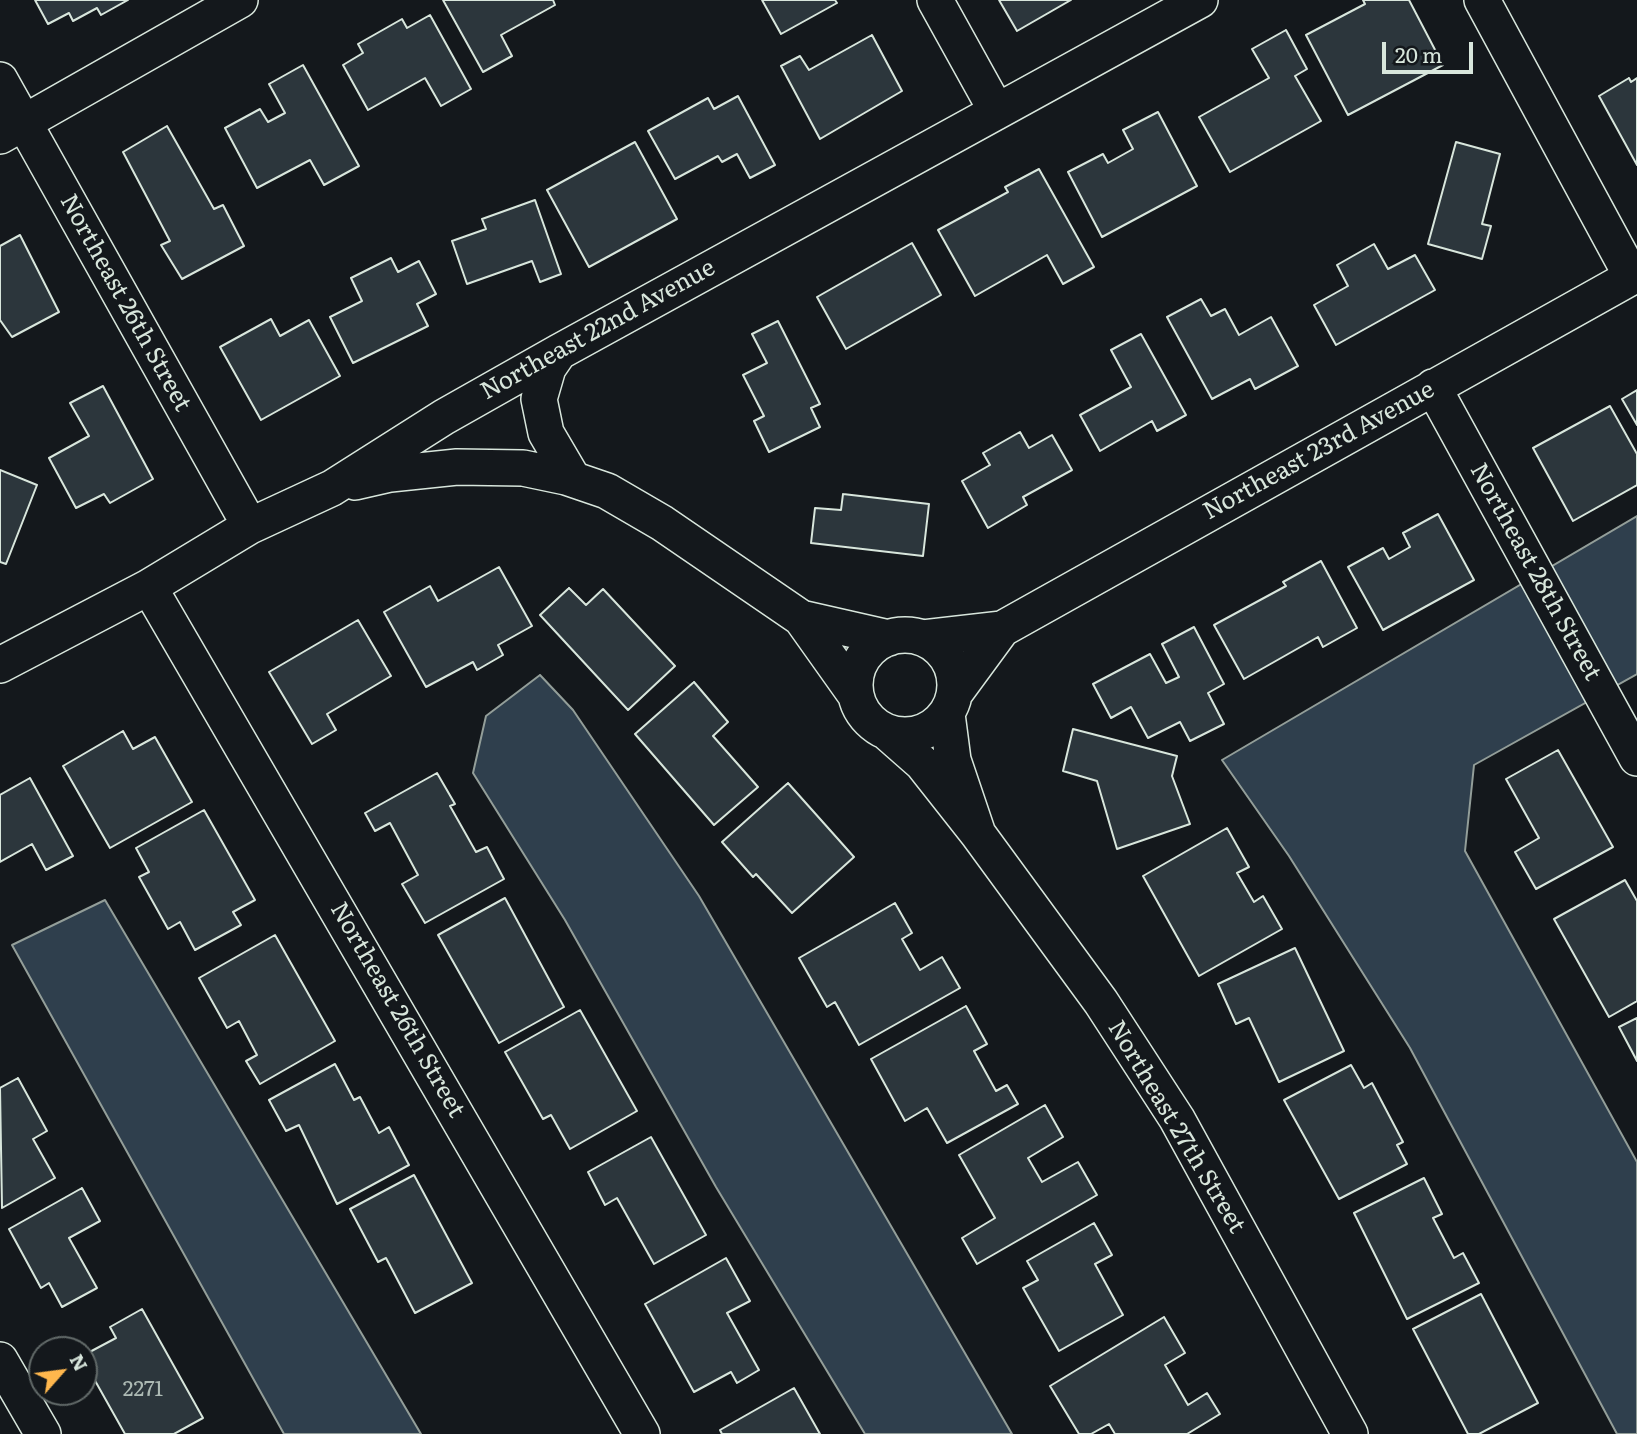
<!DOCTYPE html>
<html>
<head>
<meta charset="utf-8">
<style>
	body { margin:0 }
	#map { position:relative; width:1637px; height:1434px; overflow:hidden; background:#14181c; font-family:Literata,serif }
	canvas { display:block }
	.north { position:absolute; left:28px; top:1336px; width:70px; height:70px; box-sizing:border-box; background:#14181c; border:2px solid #626a69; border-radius:50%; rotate:62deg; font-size:19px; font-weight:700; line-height:28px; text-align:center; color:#d8e6dc }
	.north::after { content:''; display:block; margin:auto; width:24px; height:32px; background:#ffb74d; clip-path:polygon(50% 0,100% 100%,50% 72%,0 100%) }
	.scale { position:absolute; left:1382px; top:42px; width:91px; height:32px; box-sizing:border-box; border:4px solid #d8e6dc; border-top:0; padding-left:9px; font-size:21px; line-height:24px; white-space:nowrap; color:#d8e6dc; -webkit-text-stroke:5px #14181c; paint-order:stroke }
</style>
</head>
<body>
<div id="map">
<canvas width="1637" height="1434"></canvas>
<div class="north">N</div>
<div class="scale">20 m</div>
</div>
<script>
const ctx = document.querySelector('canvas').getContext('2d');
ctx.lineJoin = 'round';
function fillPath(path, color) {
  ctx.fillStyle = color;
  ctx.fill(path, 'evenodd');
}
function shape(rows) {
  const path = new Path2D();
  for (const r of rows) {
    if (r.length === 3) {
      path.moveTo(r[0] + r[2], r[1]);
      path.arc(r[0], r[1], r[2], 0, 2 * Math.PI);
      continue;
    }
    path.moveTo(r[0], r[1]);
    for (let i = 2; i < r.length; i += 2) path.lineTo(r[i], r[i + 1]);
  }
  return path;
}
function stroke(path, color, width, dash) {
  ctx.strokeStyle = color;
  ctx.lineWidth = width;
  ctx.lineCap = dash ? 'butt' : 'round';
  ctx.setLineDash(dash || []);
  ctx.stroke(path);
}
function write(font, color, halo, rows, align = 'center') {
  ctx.font = font + ' Literata,serif';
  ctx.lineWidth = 5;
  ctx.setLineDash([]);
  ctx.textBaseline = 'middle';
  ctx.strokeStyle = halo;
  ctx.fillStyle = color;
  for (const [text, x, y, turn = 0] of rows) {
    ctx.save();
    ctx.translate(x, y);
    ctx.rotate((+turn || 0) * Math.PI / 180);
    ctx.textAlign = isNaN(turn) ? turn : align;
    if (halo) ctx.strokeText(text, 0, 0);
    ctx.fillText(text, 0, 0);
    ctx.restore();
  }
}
const water = shape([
	[1637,516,1637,674,1474,765,1465,851,1637,1162,1637,1434,1617,1434,1410,1048,1289,856,1222,760,1637,516],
	[540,675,573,710,699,896,1012,1434,865,1434,716,1187,565,920,473,773,486,716,540,675],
	[105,900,421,1434,284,1434,12,945,105,900]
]);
const building = shape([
	[35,0,128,0,101,15,97,8,73,21,69,13,48,24,35,0],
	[443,0,553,0,555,5,501,35,512,56,483,72,443,0],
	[762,0,835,0,837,3,781,34,762,0],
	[999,0,1071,0,1017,31,999,0],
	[1363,0,1409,0,1443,65,1348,115,1306,35,1365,4,1363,0],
	[430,15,471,89,441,106,425,78,368,110,343,65,363,53,358,44,402,19,407,28,430,15],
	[1286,30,1307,69,1295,76,1321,121,1230,172,1199,117,1269,78,1252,49,1286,30],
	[872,35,902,91,820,139,781,66,800,56,809,70,872,35],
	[303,65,359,166,324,185,310,160,257,188,225,128,260,109,268,122,285,113,269,84,303,65],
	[1629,78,1631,82,1637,78,1637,165,1599,96,1629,78],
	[738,96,775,165,750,178,737,154,722,162,718,156,675,179,648,131,708,98,714,109,738,96],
	[1158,112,1197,186,1102,237,1068,172,1103,154,1108,163,1133,149,1123,130,1158,112],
	[167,126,214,209,223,205,244,246,182,279,161,245,170,241,123,152,167,126],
	[635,142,677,219,589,267,547,190,635,142],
	[1456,142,1500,154,1482,224,1491,226,1482,259,1428,244,1456,142],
	[1039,169,1094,267,1063,284,1047,255,975,296,938,230,1008,192,1005,187,1039,169],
	[535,200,561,274,540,282,532,261,467,284,452,241,486,229,482,219,535,200],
	[20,235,59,312,12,337,0,320,0,246,20,235],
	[912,243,941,295,846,349,817,297,912,243],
	[1374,244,1388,269,1415,255,1435,290,1336,345,1314,305,1348,286,1337,265,1374,244],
	[391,258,398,272,419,261,436,294,417,304,428,326,353,363,330,317,362,301,351,278,391,258],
	[1201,299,1211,316,1225,309,1239,335,1271,317,1298,366,1255,389,1250,379,1212,399,1167,317,1201,299],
	[271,319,280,336,309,320,340,376,261,420,220,347,271,319],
	[778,321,820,404,811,408,820,427,769,452,754,421,764,416,743,375,767,363,752,334,778,321],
	[1141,334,1186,415,1157,431,1152,421,1100,451,1080,415,1131,387,1111,350,1141,334],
	[103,386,153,479,110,503,104,494,76,508,49,458,89,436,70,403,103,386],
	[1637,390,1637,425,1622,399,1637,390],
	[1610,406,1637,454,1637,485,1573,521,1533,448,1610,406],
	[1020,432,1029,448,1052,435,1072,470,1023,497,1027,505,988,528,962,481,990,465,983,453,1020,432],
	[0,470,37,485,6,564,0,562,0,470],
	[843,494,929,504,923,556,811,543,815,508,841,510,843,494],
	[1438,514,1474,580,1383,630,1348,567,1383,548,1389,559,1410,547,1403,533,1438,514],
	[1321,561,1357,628,1323,647,1318,637,1244,679,1214,625,1286,586,1283,582,1321,561],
	[499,567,532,626,498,645,503,655,477,670,473,662,426,687,384,612,430,586,438,601,499,567],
	[569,588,586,605,603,589,675,666,628,710,540,615,569,588],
	[358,620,391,676,327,714,336,730,312,744,269,672,358,620],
	[1194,627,1224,684,1208,693,1224,724,1190,741,1180,722,1148,738,1131,707,1111,718,1093,684,1150,654,1166,683,1179,677,1162,644,1194,627],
	[694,682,728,722,713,736,758,787,714,825,635,734,694,682],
	[1073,729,1177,756,1172,776,1190,824,1117,849,1097,781,1063,771,1073,729],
	[123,731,133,749,155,737,192,802,110,848,63,766,123,731],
	[1558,750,1613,847,1536,889,1515,852,1539,838,1506,779,1558,750],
	[437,773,455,804,450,806,476,852,487,847,504,879,425,923,402,884,418,875,390,823,375,831,365,813,437,773],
	[30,778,73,856,46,870,32,844,0,862,0,795,30,778],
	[788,783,854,857,792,913,756,874,753,877,722,842,788,783],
	[204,810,255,900,233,912,241,925,195,950,180,922,168,929,139,877,149,872,136,848,204,810],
	[1227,828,1249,867,1237,873,1254,902,1263,896,1282,929,1199,976,1143,876,1227,828],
	[1625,880,1637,901,1637,1001,1609,1017,1554,919,1625,880],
	[505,898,564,1007,499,1043,438,935,505,898],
	[895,903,912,933,902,939,920,970,942,957,960,988,859,1045,835,1002,827,1007,799,958,895,903],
	[275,935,335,1041,260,1084,246,1061,257,1055,239,1021,227,1028,199,978,275,935],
	[1295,948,1344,1051,1279,1082,1249,1018,1236,1024,1218,984,1295,948],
	[966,1006,987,1044,974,1051,996,1091,1007,1085,1018,1104,947,1143,927,1108,905,1121,871,1059,966,1006],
	[580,1010,637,1111,570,1149,551,1115,543,1119,505,1052,580,1010],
	[1637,1018,1637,1061,1619,1027,1637,1018],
	[335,1064,354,1100,360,1097,379,1133,389,1127,409,1165,337,1204,299,1125,286,1131,269,1100,335,1064],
	[1351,1065,1364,1088,1372,1083,1403,1142,1397,1145,1407,1164,1339,1199,1284,1100,1351,1065],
	[18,1078,47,1131,33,1139,55,1178,2,1208,0,1088,18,1078],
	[1045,1105,1063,1137,1028,1158,1042,1182,1078,1162,1097,1195,977,1264,962,1238,995,1218,959,1155,1045,1105],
	[651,1137,706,1235,654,1264,617,1198,605,1205,588,1172,651,1137],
	[414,1175,472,1283,415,1313,386,1258,378,1262,350,1209,414,1175],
	[1424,1178,1442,1214,1433,1218,1454,1258,1463,1253,1479,1283,1407,1319,1354,1213,1424,1178],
	[82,1188,100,1221,69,1238,97,1288,62,1307,49,1283,41,1288,9,1229,82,1188],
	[1094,1223,1112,1255,1095,1264,1123,1315,1059,1351,1023,1288,1038,1280,1027,1261,1094,1223],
	[726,1258,750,1301,727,1313,759,1370,737,1383,731,1372,694,1392,645,1304,726,1258],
	[1481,1294,1538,1403,1479,1434,1468,1434,1413,1329,1481,1294],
	[142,1309,203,1418,174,1434,125,1434,84,1361,84,1355,116,1338,110,1327,142,1309],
	[1164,1317,1185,1353,1165,1365,1188,1405,1207,1393,1220,1414,1187,1434,1115,1434,1109,1424,1091,1434,1079,1434,1050,1386,1164,1317],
	[794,1388,820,1434,722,1434,720,1430,794,1388]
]);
const minor = shape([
	[935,0,996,110],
	[1482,0,1632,277],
	[0,80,250,526],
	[0,136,240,0],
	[559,352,548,368,539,399,546,433,573,479],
	[1433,387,1637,758],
	[355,482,390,474,457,467,523,468,566,477,607,491,662,523,801,618,855,694],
	[149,587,642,1434],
	[801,618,889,638],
	[905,685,50],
	[923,638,1002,629,1637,274],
	[0,665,149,587,250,526,332,488,444,417,559,352,1200,0],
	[955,693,1002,629],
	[889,734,922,763,978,834,953,760,947,714],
	[978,834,1101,1002,1177,1119,1350,1434],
	[0,1360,43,1434]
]);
const numberNames = [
	["2271",143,1390]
];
const streetNames = [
	["Northeast 26th Street",125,303,61],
	["Northeast 22nd Avenue",598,330,-29],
	["Northeast 23rd Avenue",1319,451,-29],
	["Northeast 28th Street",1535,572,61],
	["Northeast 26th Street",397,1010,60],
	["Northeast 27th Street",1176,1127,59]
];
fillPath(water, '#2f3f4d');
stroke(water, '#939e99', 2);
fillPath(building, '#2c363c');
stroke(building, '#d8e6dc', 2);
stroke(minor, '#d8e6dc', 38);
stroke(minor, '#14181c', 35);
write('21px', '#adbab4', null, numberNames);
write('24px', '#d8e6dc', '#14181c', streetNames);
</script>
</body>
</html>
